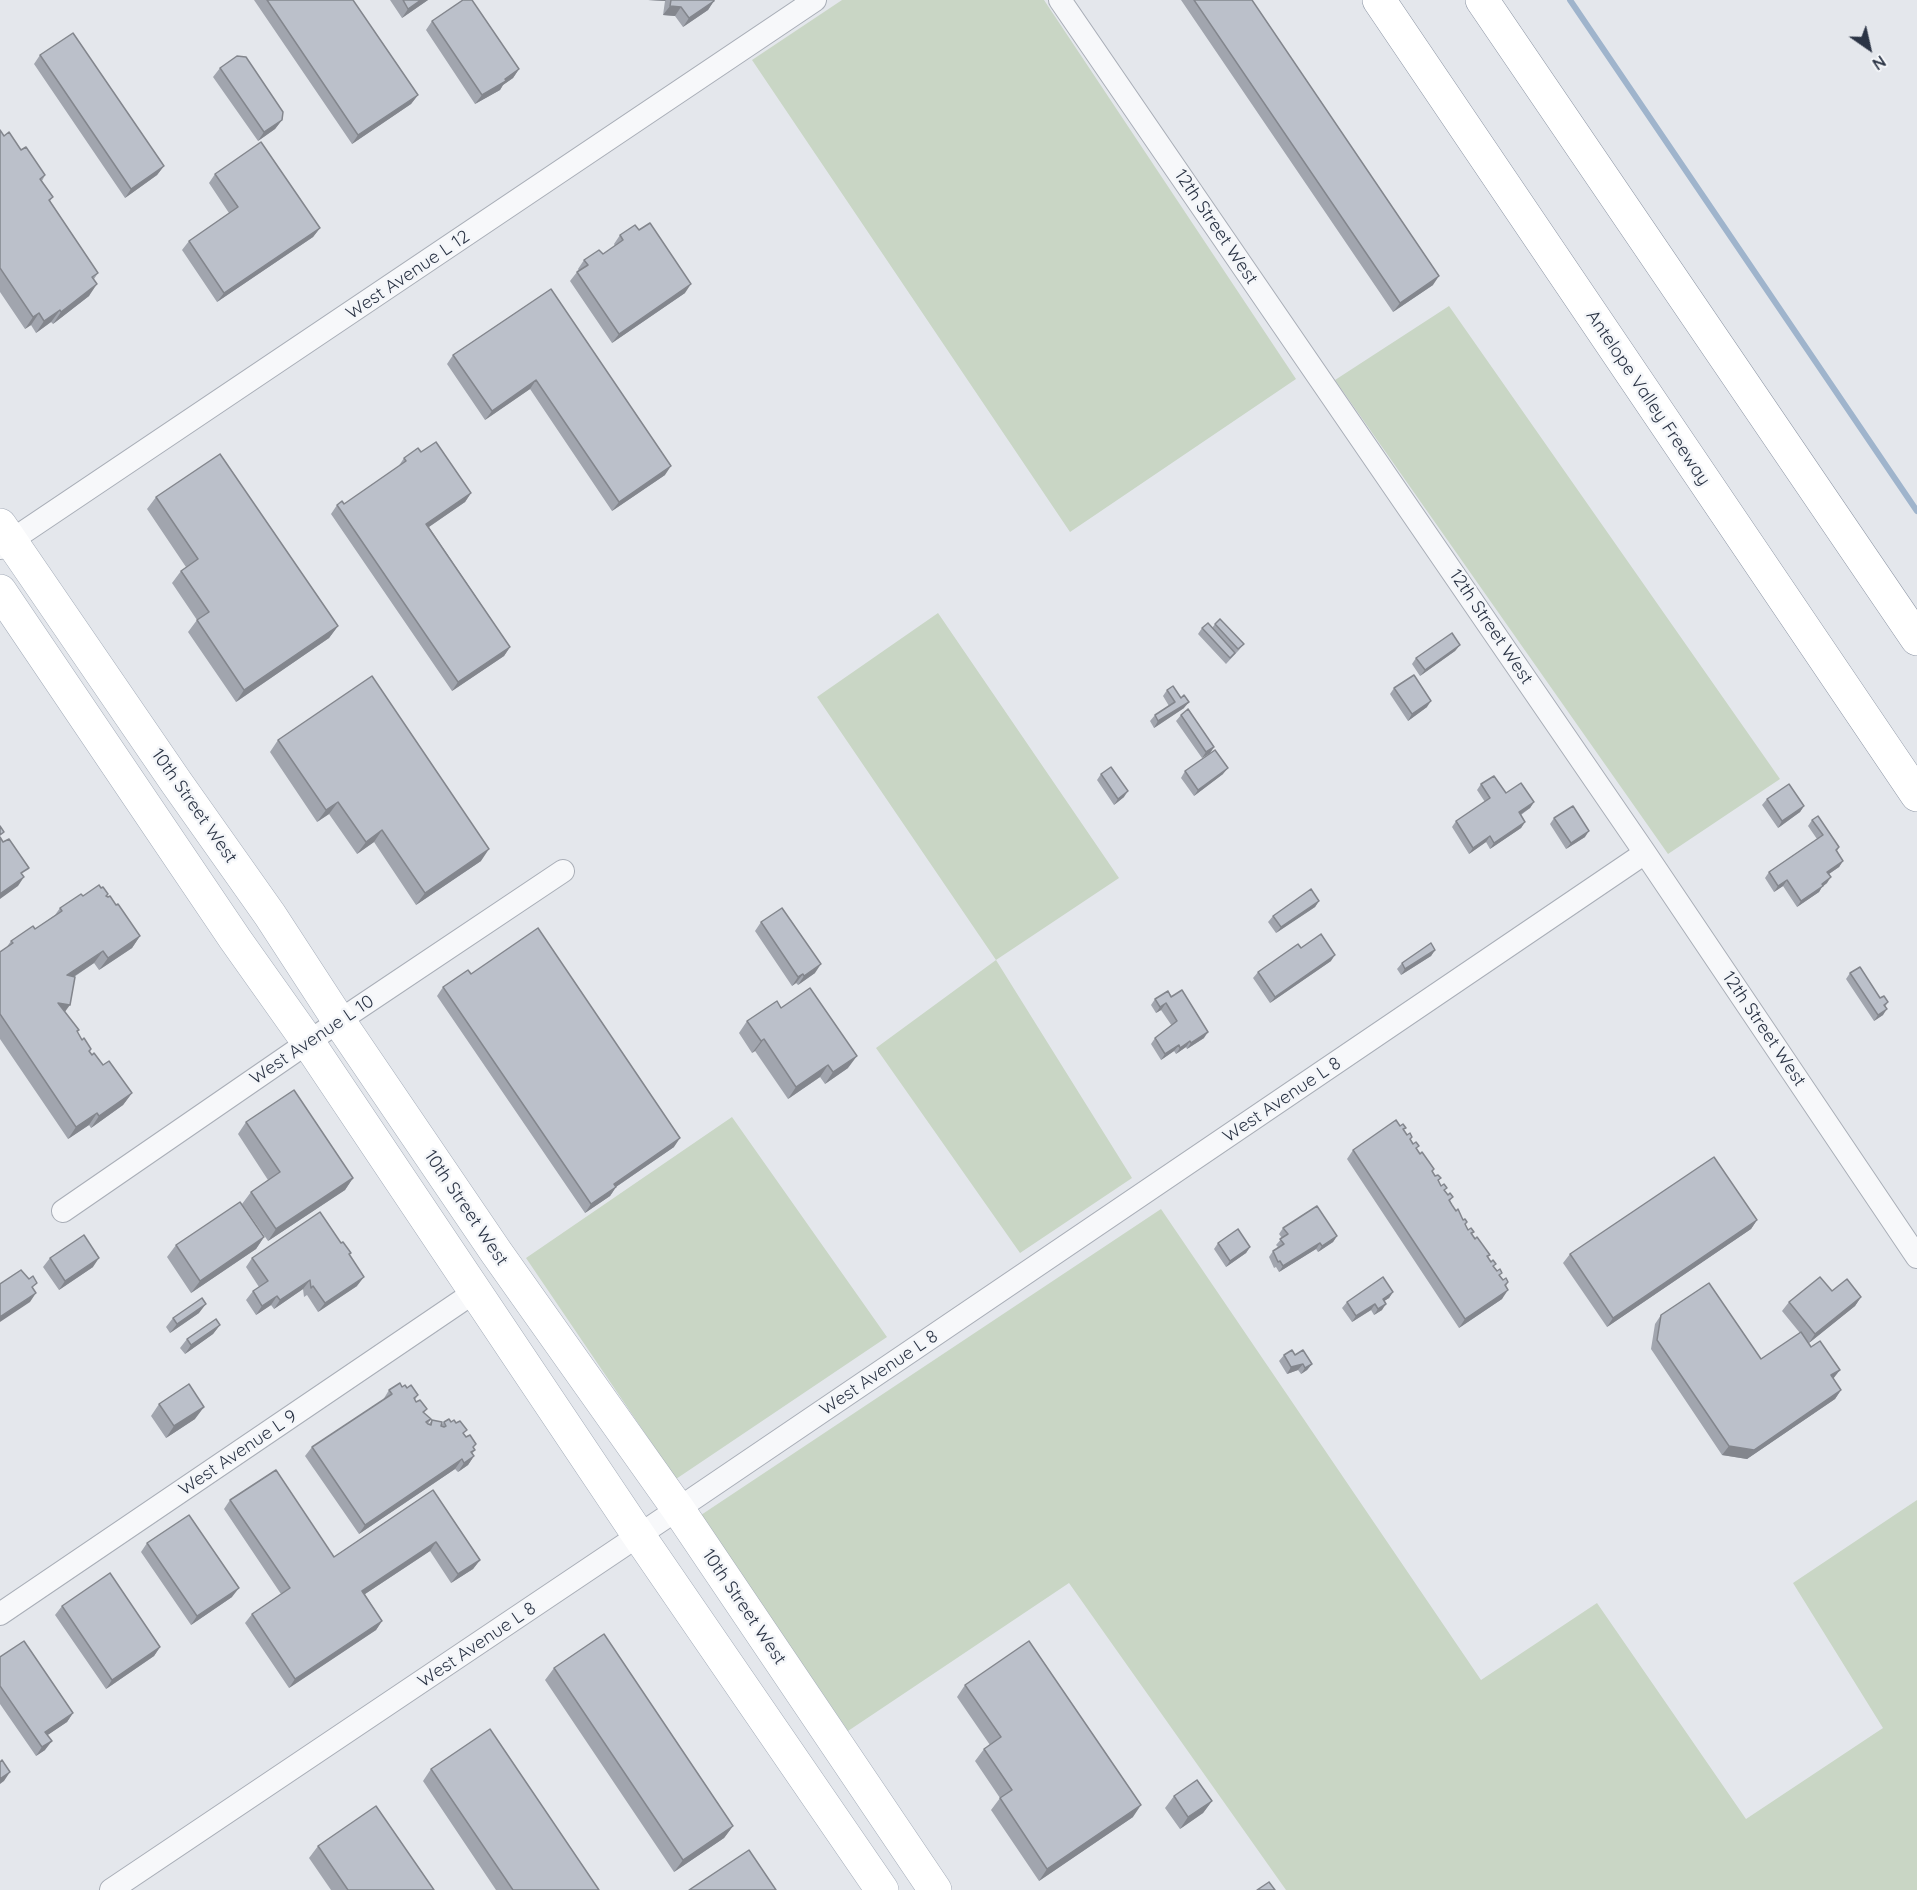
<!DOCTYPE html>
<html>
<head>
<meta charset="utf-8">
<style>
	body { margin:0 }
	#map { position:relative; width:1917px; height:1890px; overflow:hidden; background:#e4e7ec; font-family:Quicksand,sans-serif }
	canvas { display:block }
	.north { position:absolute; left:1839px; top:18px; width:60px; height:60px; -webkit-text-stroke:4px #f4f6f9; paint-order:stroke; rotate:146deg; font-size:16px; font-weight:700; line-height:24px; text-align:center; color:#2b3445 }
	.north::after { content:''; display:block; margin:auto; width:21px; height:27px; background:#2b3445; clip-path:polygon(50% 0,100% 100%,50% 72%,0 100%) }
</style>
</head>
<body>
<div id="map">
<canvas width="1917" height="1890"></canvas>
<div class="north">N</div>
</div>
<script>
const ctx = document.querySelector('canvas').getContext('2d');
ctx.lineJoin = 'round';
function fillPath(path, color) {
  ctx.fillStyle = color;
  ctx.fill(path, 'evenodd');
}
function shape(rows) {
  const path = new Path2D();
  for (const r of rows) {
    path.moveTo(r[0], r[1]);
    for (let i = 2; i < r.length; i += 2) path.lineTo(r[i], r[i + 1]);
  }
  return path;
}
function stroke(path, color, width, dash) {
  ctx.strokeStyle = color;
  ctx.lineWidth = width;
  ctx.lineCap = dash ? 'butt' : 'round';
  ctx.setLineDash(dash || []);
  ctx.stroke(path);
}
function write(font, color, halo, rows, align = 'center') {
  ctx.font = font + ' Quicksand,sans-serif';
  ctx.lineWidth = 5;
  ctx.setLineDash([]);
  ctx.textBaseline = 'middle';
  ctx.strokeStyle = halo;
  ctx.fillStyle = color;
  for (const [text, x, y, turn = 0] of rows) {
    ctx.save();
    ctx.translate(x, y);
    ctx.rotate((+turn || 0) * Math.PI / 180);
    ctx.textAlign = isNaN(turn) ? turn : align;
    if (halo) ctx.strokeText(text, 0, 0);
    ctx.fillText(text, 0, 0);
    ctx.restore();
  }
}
const green = shape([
	[842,0,1044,0,1296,379,1070,532,752,60],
	[1449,306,1780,779,1668,854,1335,380],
	[938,613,1119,878,996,960,1132,1178,1020,1253,876,1048,996,960,817,697],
	[732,1117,887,1337,676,1479,526,1258],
	[1161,1209,1481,1680,1597,1603,1746,1819,1883,1728,1793,1583,1917,1500,1917,1890,1286,1890,1069,1583,848,1731,701,1515]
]);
const stream = shape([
	[1570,0,1917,511]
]);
const minor = shape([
	[1060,0,1645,853,1917,1257],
	[0,548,815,0],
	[63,1211,339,1021,563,871],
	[0,1614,476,1291],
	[111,1890,678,1509,1645,853]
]);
const primary = shape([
	[0,525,176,782,270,915,339,1021,496,1252,678,1509,935,1890],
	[0,591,235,939,308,1042,639,1536,882,1890]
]);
const motorway = shape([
	[1379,0,1917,795],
	[1482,0,1917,639]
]);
const wall = shape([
	[254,0,353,0,418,95,411,104,352,144],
	[390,0,428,0,402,18],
	[648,0,714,0,708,10,683,27,675,16,663,15,665,1],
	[1181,0,1252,0,1433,285,1393,312],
	[432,21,519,69,513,78,503,85,500,90,475,104,426,30],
	[40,55,164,166,157,175,125,198,34,64],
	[220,68,282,120,275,129,258,141,213,77],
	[0,130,4,136,21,150,45,175,42,181,53,197,50,201,98,273,94,279,89,296,53,324,51,322,36,333,31,325,25,329,0,292],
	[215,174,320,228,313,237,217,302,182,250,189,241,229,213,209,183],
	[620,235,685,293,612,343,570,281,577,272,579,271,578,269,584,260,603,254,615,246,614,244],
	[551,289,665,475,612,511,530,389,485,420,447,364,453,355],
	[421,452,471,493,465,502,429,527,510,647,504,656,452,691,331,514,337,505,344,504,398,467,404,458],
	[156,497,338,626,329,638,236,702,188,632,197,620,172,583,181,571,186,567,147,509],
	[1215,624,1244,644,1239,650,1226,664,1198,634,1202,628,1212,628],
	[1460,645,1455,651,1420,676,1412,664,1416,658],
	[1394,688,1427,707,1408,721,1390,694],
	[1167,690,1181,698,1184,708,1154,728,1150,721,1155,715,1169,706,1163,696],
	[1181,715,1214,747,1210,753,1202,758,1176,721],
	[278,740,481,861,416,905,374,842,357,854,329,814,317,822,270,752],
	[1185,771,1223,774,1194,796,1181,778],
	[1101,774,1124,797,1114,805,1097,780],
	[1481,784,1534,802,1530,808,1521,815,1525,822,1521,828,1490,849,1486,842,1469,854,1452,827,1456,821,1485,802,1477,790],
	[1767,799,1804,806,1800,812,1778,828,1762,805],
	[1554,818,1585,837,1566,849,1550,824],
	[1812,820,1839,847,1837,851,1843,861,1839,867,1829,874,1827,883,1822,887,1819,892,1797,907,1783,886,1774,892,1765,878,1769,872,1817,839,1808,826],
	[83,896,107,896,116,905,140,936,132,948,99,970,94,963,74,977,65,1012,82,1040,91,1049,90,1052,92,1055,132,1093,123,1105,91,1128,89,1125,68,1139,0,1039,0,952,6,948,11,941,35,929,55,915,60,908],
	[1319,901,1315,907,1276,933,1268,922,1273,916],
	[761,922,815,973,798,985,796,983,792,986,755,931],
	[1301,948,1331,961,1270,1003,1253,978,1258,972],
	[1435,950,1431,956,1401,975,1397,969,1402,963],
	[1850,973,1880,998,1888,1002,1885,1007,1883,1015,1874,1021,1846,979],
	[471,974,674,1147,616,1187,610,1196,585,1213,437,996,443,987],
	[1168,991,1204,1038,1187,1049,1186,1047,1176,1054,1174,1051,1161,1060,1151,1044,1155,1038,1172,1026,1161,1010,1156,1013,1151,1005,1155,999],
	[781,1008,848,1068,825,1084,820,1077,788,1099,755,1051,752,1053,739,1033,747,1021],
	[246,1122,353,1178,345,1190,268,1241,242,1204,251,1192,268,1180,238,1134],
	[1404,1130,1435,1176,1441,1178,1438,1181,1448,1195,1453,1197,1450,1201,1452,1205,1468,1230,1474,1232,1472,1234,1490,1255,1488,1257,1503,1280,1508,1282,1506,1286,1502,1299,1459,1328,1347,1159,1353,1150],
	[1757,1220,1751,1229,1607,1327,1563,1263,1570,1254],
	[1283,1228,1337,1236,1333,1242,1318,1252,1316,1249,1279,1272,1276,1267,1274,1268,1269,1257,1273,1251,1278,1247,1276,1245,1282,1238,1279,1234],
	[264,1237,256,1249,191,1293,167,1257,176,1245],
	[1218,1243,1250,1247,1246,1253,1226,1267,1214,1249],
	[349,1255,357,1286,318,1312,307,1295,304,1297,303,1289,274,1309,271,1305,256,1315,246,1300,253,1291,259,1287,246,1267,252,1258],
	[50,1258,93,1267,59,1290,43,1267],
	[1832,1291,1861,1297,1855,1306,1809,1343,1841,1390,1835,1399,1747,1459,1722,1455,1651,1349,1655,1324,1661,1315,1761,1359,1800,1333,1782,1311,1789,1302],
	[1393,1292,1389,1298,1384,1301,1382,1310,1374,1315,1371,1310,1352,1322,1342,1308,1347,1302],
	[199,1313,170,1333,166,1327,173,1318],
	[220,1325,213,1334,185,1354,180,1348,187,1339],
	[1284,1355,1295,1355,1312,1364,1307,1370,1301,1374,1298,1370,1287,1374,1279,1361],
	[402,1387,407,1388,418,1395,415,1400,416,1402,427,1409,424,1413,431,1419,428,1424,429,1424,432,1420,441,1425,444,1422,451,1422,464,1434,475,1450,472,1454,474,1456,468,1465,458,1472,455,1469,359,1534,305,1456,312,1447,383,1400,389,1390],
	[159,1404,195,1419,166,1438,151,1416],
	[433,1490,480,1560,473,1569,451,1583,430,1551,365,1594,382,1621,376,1630,289,1688,245,1623,252,1614,281,1594,224,1509,230,1500,334,1557],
	[147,1543,232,1597,191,1625,141,1552],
	[62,1606,160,1647,154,1656,106,1689,55,1615],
	[0,1657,73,1713,67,1722,47,1735,45,1750,36,1756,0,1704],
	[554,1668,733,1826,724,1838,674,1872,545,1680],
	[965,1685,1133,1817,1039,1881,991,1810,1000,1798,975,1761,984,1749,990,1745,957,1697],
	[431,1769,599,1890,496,1890,423,1781],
	[1174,1796,1212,1801,1203,1813,1180,1829,1165,1808],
	[318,1846,434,1890,331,1890,309,1858]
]);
const shadedWall = shape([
	[421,0,428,0,402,18,408,9],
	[648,0,666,0,665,1],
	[714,1,708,10,683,27,689,18],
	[670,6,681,7,675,16,663,15],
	[519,69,513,78,503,85,500,90,475,104,482,95],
	[418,95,411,104,352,144,358,135],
	[282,120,275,129,258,141,264,132],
	[164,166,157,175,125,198,131,189],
	[320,228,313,237,217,302,224,293],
	[1439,276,1433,285,1393,312,1400,303],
	[97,284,89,296,53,324,61,312],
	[691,284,685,293,612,343,619,334],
	[60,310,51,322,36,333,44,321],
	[39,313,31,325,25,329,33,317],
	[536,380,530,389,485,420,492,411],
	[671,466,665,475,612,511,619,502],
	[471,493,465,502,420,533,426,524],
	[338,626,329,638,236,702,244,690],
	[1460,645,1455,651,1420,676,1425,670],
	[510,647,504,656,452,691,458,682],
	[1431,701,1427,707,1408,721,1412,714],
	[1189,702,1184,708,1154,728,1158,721],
	[1214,747,1210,753,1202,758,1206,752],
	[1228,768,1223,774,1194,796,1198,790],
	[1128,791,1124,797,1114,805,1118,799],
	[338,802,329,814,317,822,326,810],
	[1534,802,1530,808,1515,818,1519,812],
	[1804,806,1800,812,1778,828,1782,821],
	[1525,822,1521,828,1490,849,1494,843],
	[382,830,374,842,357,854,366,842],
	[1589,831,1585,837,1566,849,1571,843],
	[1490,836,1486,842,1469,854,1473,848],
	[489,849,481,861,416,905,425,893],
	[1843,861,1839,867,1823,878,1827,872],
	[24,877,18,886,0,899,0,894],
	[1831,877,1827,883,1822,887,1819,892,1797,907,1801,901],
	[1787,880,1783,886,1774,892,1778,886],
	[1319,901,1315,907,1276,933,1281,927],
	[140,936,132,948,99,970,108,958],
	[1435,950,1431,956,1401,975,1405,969],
	[103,951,94,963,58,987,67,975],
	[1335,955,1331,961,1270,1003,1275,997],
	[821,964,815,973,798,985,804,976],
	[803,974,796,983,792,986,798,977],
	[58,1003,70,1005,61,1017],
	[1166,1003,1161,1010,1156,1013,1160,1007],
	[1887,1009,1883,1015,1874,1021,1878,1015],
	[1208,1032,1204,1038,1187,1049,1191,1043],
	[764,1039,755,1051,752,1053,761,1041],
	[1190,1041,1186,1047,1176,1054,1180,1048],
	[1179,1045,1174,1051,1161,1060,1165,1054],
	[857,1056,848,1068,825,1084,833,1072],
	[828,1065,820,1077,788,1099,796,1087],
	[132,1093,123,1105,91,1128,99,1116],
	[97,1113,89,1125,68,1139,76,1127],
	[680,1138,674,1147,607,1193,614,1184],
	[353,1178,345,1190,268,1241,276,1229],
	[616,1187,610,1196,585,1213,591,1204],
	[1757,1220,1751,1229,1607,1327,1613,1318],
	[1337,1236,1333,1242,1318,1252,1322,1246],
	[264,1237,256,1249,191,1293,200,1281],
	[1320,1243,1316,1249,1279,1272,1283,1266],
	[1250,1247,1246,1253,1226,1267,1230,1261],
	[99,1258,93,1267,59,1290,65,1281],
	[364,1277,357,1286,318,1312,325,1303],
	[310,1280,303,1289,274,1309,280,1300],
	[1508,1290,1502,1299,1459,1328,1465,1319],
	[1393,1292,1389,1298,1378,1305,1383,1299],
	[36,1293,30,1302,0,1322,0,1317],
	[277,1296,271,1305,256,1315,262,1306],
	[1861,1297,1855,1306,1809,1343,1815,1334],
	[206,1304,199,1313,170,1333,177,1324],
	[1375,1304,1371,1310,1352,1322,1356,1316],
	[1386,1304,1382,1310,1374,1315,1378,1309],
	[220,1325,213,1334,185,1354,191,1345],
	[1303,1364,1298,1370,1287,1374,1291,1367],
	[1312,1364,1307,1370,1301,1374,1305,1368],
	[1840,1370,1833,1379,1831,1375],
	[1841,1390,1835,1399,1747,1459,1722,1455,1729,1446],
	[204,1407,195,1419,166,1438,174,1426],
	[474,1456,468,1465,458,1472,464,1463],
	[462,1459,455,1469,359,1534,365,1525],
	[436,1542,430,1551,356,1600,362,1591],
	[480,1560,473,1569,451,1583,458,1574],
	[239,1588,232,1597,191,1625,197,1616],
	[382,1621,376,1630,289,1688,295,1679],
	[160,1647,154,1656,106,1689,112,1680],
	[73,1713,67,1722,39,1741,45,1732],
	[52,1741,45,1750,36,1756,42,1747],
	[10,1772,4,1781,0,1784,0,1779],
	[1212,1801,1203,1813,1180,1829,1188,1817],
	[1141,1805,1133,1817,1039,1881,1047,1869],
	[733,1826,724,1838,674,1872,683,1860]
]);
const building = shape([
	[267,0,353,0,418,95,358,135,267,0],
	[403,0,421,0,408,9,403,0],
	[463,0,472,0,519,69,505,79,506,81,482,95,432,21,463,0],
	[671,0,714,0,714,1,689,18,681,7,670,6,671,0],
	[1194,0,1252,0,1439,276,1400,303,1194,0],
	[73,33,164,166,131,189,40,55,73,33],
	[237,56,246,57,283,112,282,120,264,132,220,68,237,56],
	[0,130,4,136,9,132,21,150,26,147,45,175,40,179,53,197,49,200,98,273,92,277,97,284,61,312,60,310,44,321,39,313,33,317,0,268,0,130],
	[261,142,320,228,224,293,189,241,238,207,215,174,261,142],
	[650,223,691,284,619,334,577,272,588,265,584,260,599,250,603,254,623,240,620,235,635,225,639,230,650,223],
	[551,289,671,466,619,502,536,380,492,411,453,355,551,289],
	[436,442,471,493,426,524,510,647,458,682,337,505,342,501,344,504,406,461,404,458,418,448,421,452,436,442],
	[220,454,338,626,244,690,197,620,209,612,181,571,198,559,156,497,220,454],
	[1220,619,1244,644,1238,649,1215,624,1220,619],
	[1208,623,1235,653,1230,658,1202,628,1208,623],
	[1452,633,1460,645,1425,670,1416,658,1452,633],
	[1414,675,1431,701,1412,714,1394,688,1414,675],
	[372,676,489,849,425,893,382,830,366,842,338,802,326,810,278,740,372,676],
	[1173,686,1181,698,1184,695,1189,702,1158,721,1155,715,1175,702,1167,690,1173,686],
	[1188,709,1214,747,1206,752,1181,715,1188,709],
	[1215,750,1228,768,1198,790,1185,771,1215,750],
	[1111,767,1128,791,1118,799,1101,774,1111,767],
	[1494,776,1506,793,1521,783,1534,802,1519,812,1525,822,1494,843,1490,836,1473,848,1456,821,1490,798,1481,784,1494,776],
	[1789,784,1804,806,1782,821,1767,799,1789,784],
	[1573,806,1589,831,1571,843,1554,818,1573,806],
	[1818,816,1839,847,1836,850,1843,861,1827,872,1831,877,1822,884,1823,886,1801,901,1787,880,1778,886,1769,872,1823,835,1812,820,1818,816],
	[0,826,4,832,0,835,0,826],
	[0,837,3,842,9,839,29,868,21,873,24,877,0,894,0,837],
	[99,885,101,888,103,887,108,894,106,896,108,897,110,896,116,905,118,904,140,936,108,958,103,951,67,975,75,977,70,1005,58,1003,79,1030,77,1031,82,1040,84,1038,91,1049,89,1051,92,1055,94,1053,103,1065,109,1061,132,1093,99,1116,97,1113,76,1127,0,1014,0,952,13,943,11,941,33,926,35,929,62,911,60,908,81,894,83,896,99,885],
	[1311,889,1319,901,1281,927,1273,916,1311,889],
	[782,908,821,964,804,976,803,974,798,977,761,922,782,908],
	[538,928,680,1138,614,1184,616,1187,591,1204,443,987,468,970,471,974,538,928],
	[1321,934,1335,955,1275,997,1258,972,1298,944,1301,948,1321,934],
	[1431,943,1435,950,1405,969,1402,963,1431,943],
	[1860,967,1880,998,1884,996,1888,1002,1884,1005,1887,1009,1878,1015,1850,973,1860,967],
	[810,988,857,1056,833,1072,828,1065,796,1087,764,1039,761,1041,747,1021,777,1001,781,1008,810,988],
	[1182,990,1208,1032,1191,1043,1190,1041,1180,1048,1179,1045,1165,1054,1155,1038,1177,1021,1166,1003,1160,1007,1155,999,1168,991,1171,997,1182,990],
	[294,1090,353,1178,276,1229,251,1192,280,1172,246,1122,294,1090],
	[1396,1120,1400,1126,1403,1124,1406,1128,1403,1129,1407,1135,1410,1133,1412,1137,1410,1139,1413,1144,1416,1142,1419,1146,1416,1148,1420,1154,1422,1152,1434,1169,1432,1171,1435,1176,1438,1175,1441,1178,1438,1180,1441,1186,1444,1184,1447,1188,1444,1190,1448,1195,1450,1193,1453,1197,1449,1200,1452,1205,1456,1211,1458,1209,1463,1220,1465,1219,1467,1222,1465,1224,1468,1230,1471,1228,1474,1232,1471,1233,1475,1239,1477,1237,1490,1255,1487,1256,1491,1262,1493,1260,1496,1264,1493,1266,1497,1271,1500,1269,1502,1273,1499,1275,1503,1280,1506,1278,1508,1282,1505,1285,1508,1290,1465,1319,1353,1150,1396,1120],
	[1714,1157,1757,1220,1613,1318,1570,1254,1714,1157],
	[240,1202,264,1237,200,1281,176,1245,240,1202],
	[1317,1206,1337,1236,1322,1246,1320,1243,1283,1266,1280,1261,1278,1262,1273,1251,1284,1244,1280,1239,1288,1234,1283,1228,1317,1206],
	[320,1212,341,1243,343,1242,351,1253,349,1254,364,1277,325,1303,313,1286,311,1288,310,1280,280,1300,277,1296,262,1306,253,1291,268,1281,252,1258,320,1212],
	[1238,1229,1250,1247,1230,1261,1218,1243,1238,1229],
	[84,1235,99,1258,65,1281,50,1258,84,1235],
	[21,1270,29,1279,33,1276,37,1283,32,1287,36,1293,0,1317,0,1284,21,1270],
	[1383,1277,1393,1292,1383,1299,1386,1304,1378,1309,1375,1304,1356,1316,1347,1302,1383,1277],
	[1820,1277,1832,1291,1847,1279,1861,1297,1815,1334,1789,1302,1820,1277],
	[1709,1283,1761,1359,1801,1332,1811,1347,1820,1341,1840,1370,1831,1375,1841,1390,1754,1450,1729,1446,1657,1340,1661,1315,1709,1283],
	[202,1298,206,1304,177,1324,173,1318,202,1298],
	[216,1319,220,1325,191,1345,187,1339,216,1319],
	[1292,1350,1295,1355,1303,1350,1312,1364,1305,1368,1303,1364,1291,1367,1284,1355,1292,1350],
	[400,1383,402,1387,405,1385,407,1388,411,1385,418,1395,414,1398,416,1402,420,1400,427,1409,423,1412,431,1419,426,1422,428,1424,431,1425,432,1420,442,1422,441,1426,444,1427,446,1426,444,1422,449,1419,451,1422,454,1420,456,1423,460,1421,467,1430,463,1433,466,1437,470,1435,476,1444,473,1447,475,1450,471,1452,474,1456,464,1463,462,1459,365,1525,312,1447,392,1394,389,1390,400,1383],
	[189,1384,204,1407,174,1426,159,1404,189,1384],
	[276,1470,334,1557,433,1490,480,1560,458,1574,436,1542,362,1591,382,1621,295,1679,252,1614,290,1588,230,1500,276,1470],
	[189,1515,239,1588,197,1616,147,1543,189,1515],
	[110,1573,160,1647,112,1680,62,1606,110,1573],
	[604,1634,733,1826,683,1860,554,1668,604,1634],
	[24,1641,73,1713,45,1732,52,1741,42,1747,0,1686,0,1657,24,1641],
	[1029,1641,1141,1805,1047,1869,1000,1798,1012,1790,984,1749,1001,1737,965,1685,1029,1641],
	[490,1729,599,1890,513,1890,431,1769,490,1729],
	[2,1760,10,1772,0,1779,0,1762,2,1760],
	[1197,1780,1212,1801,1188,1817,1174,1796,1197,1780],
	[376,1806,434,1890,348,1890,318,1846,376,1806],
	[749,1850,776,1890,689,1890,749,1850],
	[1269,1882,1275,1890,1257,1890,1269,1882]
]);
const streetNames = [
	["12th Street West",1216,227,56],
	["West Avenue L 12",408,275,-34],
	["Antelope Valley Freeway",1648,398,56],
	["12th Street West",1491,627,56],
	["10th Street West",194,806,55],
	["12th Street West",1764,1029,56],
	["West Avenue L 10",312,1040,-34],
	["West Avenue L 8",1282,1100,-34],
	["10th Street West",466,1208,56],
	["West Avenue L 8",879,1373,-34],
	["West Avenue L 9",238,1453,-34],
	["10th Street West",744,1607,56],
	["West Avenue L 8",477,1645,-34]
];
fillPath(green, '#c9d6c5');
stroke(stream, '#9fb4cc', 6);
stroke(minor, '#a9aeb7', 24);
stroke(primary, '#a3abb8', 34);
stroke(motorway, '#8b94a3', 34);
stroke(minor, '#f7f8fa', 22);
stroke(primary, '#fff', 33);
stroke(motorway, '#fff', 33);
fillPath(wall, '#a1a5ae');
fillPath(shadedWall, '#83868d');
fillPath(building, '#bbc0ca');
stroke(building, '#83868d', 1.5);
write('18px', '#2b3445', '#f4f6f9', streetNames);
</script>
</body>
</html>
